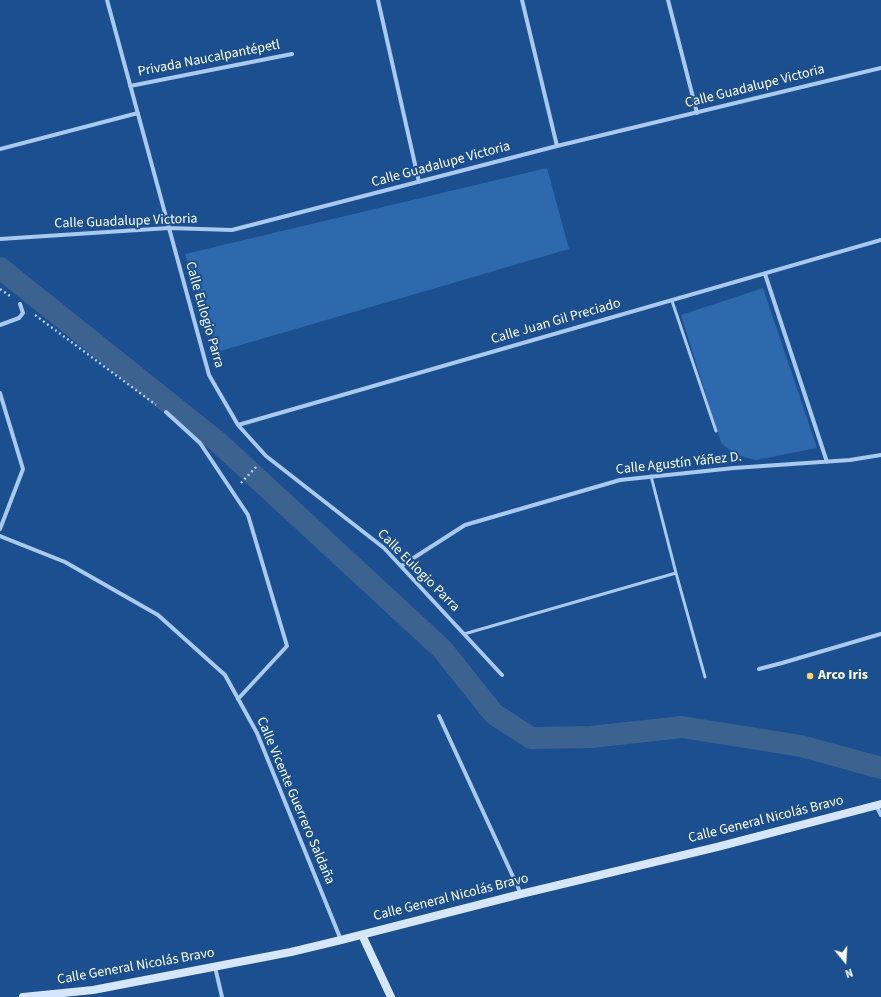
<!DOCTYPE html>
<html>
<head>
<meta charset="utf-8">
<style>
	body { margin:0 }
	#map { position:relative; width:881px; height:997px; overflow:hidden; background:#1b4f8f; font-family:"Source Sans 3",sans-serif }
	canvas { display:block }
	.north { position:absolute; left:825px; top:941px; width:40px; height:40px; -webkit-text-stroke:3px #1b4f8f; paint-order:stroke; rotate:162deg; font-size:11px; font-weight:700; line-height:16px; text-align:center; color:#fff }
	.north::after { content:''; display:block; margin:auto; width:14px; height:18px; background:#fff; clip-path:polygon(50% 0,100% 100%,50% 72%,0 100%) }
</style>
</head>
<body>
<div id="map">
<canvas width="881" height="997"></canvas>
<div class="north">N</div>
</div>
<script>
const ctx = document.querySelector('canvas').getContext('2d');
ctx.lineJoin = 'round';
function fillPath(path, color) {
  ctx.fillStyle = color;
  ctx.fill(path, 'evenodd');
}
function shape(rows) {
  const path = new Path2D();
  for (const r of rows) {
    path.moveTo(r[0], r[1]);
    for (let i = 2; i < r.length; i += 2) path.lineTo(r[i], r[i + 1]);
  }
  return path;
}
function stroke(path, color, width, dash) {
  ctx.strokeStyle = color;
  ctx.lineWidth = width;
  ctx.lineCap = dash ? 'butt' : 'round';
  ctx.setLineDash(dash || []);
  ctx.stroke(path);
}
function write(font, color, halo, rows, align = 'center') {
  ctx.font = font + ' "Source Sans 3",sans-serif';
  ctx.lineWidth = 4;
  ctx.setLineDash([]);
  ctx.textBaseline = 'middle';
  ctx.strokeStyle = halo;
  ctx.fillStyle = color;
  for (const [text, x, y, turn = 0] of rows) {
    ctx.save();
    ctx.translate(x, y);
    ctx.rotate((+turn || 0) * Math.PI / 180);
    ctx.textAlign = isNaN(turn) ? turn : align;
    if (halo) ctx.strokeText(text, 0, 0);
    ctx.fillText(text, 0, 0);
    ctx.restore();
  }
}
const green = shape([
	[547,168,569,249,217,352,185,254],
	[763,288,817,448,756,460,736,455,721,443,681,315]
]);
const canal = shape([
	[0,268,219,443,442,649,494,714,531,738,591,737,682,727,801,746,881,768]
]);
const path = shape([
	[0,289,10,296],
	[35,315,156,405],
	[241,483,258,465]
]);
const lane = shape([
	[672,301,716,431],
	[651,476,676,573,705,677],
	[464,634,676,573]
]);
const street = shape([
	[107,0,209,375,238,425,266,456,384,548,502,675],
	[378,0,419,182],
	[522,0,557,146],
	[668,0,697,113],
	[130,86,292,54],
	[0,149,138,113],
	[0,239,169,228,232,230,557,146,881,68],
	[765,274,827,462],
	[0,325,19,318,23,313,20,304],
	[0,393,23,469,0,529],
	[166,412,200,443,248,515,287,646,238,699],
	[238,425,881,240],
	[0,536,65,562,158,615,225,675,257,733,341,940],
	[401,566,465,525,620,480,734,468,850,460,881,455],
	[759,669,782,663,881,634],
	[439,716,521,894],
	[876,805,881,815],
	[215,967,222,997]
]);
const secondary = shape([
	[362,935,391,997],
	[23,997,93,990,291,952,341,940,521,894,717,847,881,804]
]);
const markers = [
	[810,676,4,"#ffd166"]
];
const streetNames = [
	["Privada Naucalpantépetl",209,59,-11],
	["Calle Guadalupe Victoria",755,87,-14],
	["Calle Guadalupe Victoria",441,165,-15],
	["Calle Guadalupe Victoria",126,222,-2],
	["Calle Eulogio Parra",204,315,74],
	["Calle Juan Gil Preciado",556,322,-16],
	["Calle Agustín Yáñez D.",679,464,-6],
	["Calle Eulogio Parra",418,571,45],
	["Calle Vicente Guerrero Saldaña",295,801,67],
	["Calle General Nicolás Bravo",766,820,-14],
	["Calle General Nicolás Bravo",451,898,-14],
	["Calle General Nicolás Bravo",136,967,-10]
];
const poiNames = [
	["Arco Iris",818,676]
];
fillPath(green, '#2e69ad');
stroke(canal, '#3c6290', 22);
stroke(path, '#a9c9ee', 2.5, [2, 3]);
stroke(lane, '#a9c9ee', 3);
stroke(street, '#a9c9ee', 4);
stroke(secondary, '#d6e6fa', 8);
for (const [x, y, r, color] of markers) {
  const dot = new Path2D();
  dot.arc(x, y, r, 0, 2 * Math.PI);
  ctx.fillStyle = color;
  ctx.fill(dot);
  stroke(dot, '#1b4f8f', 1.5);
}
write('14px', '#fff', '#1b4f8f', streetNames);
write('bold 14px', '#fff', '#1b4f8f', poiNames, 'left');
</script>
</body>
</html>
